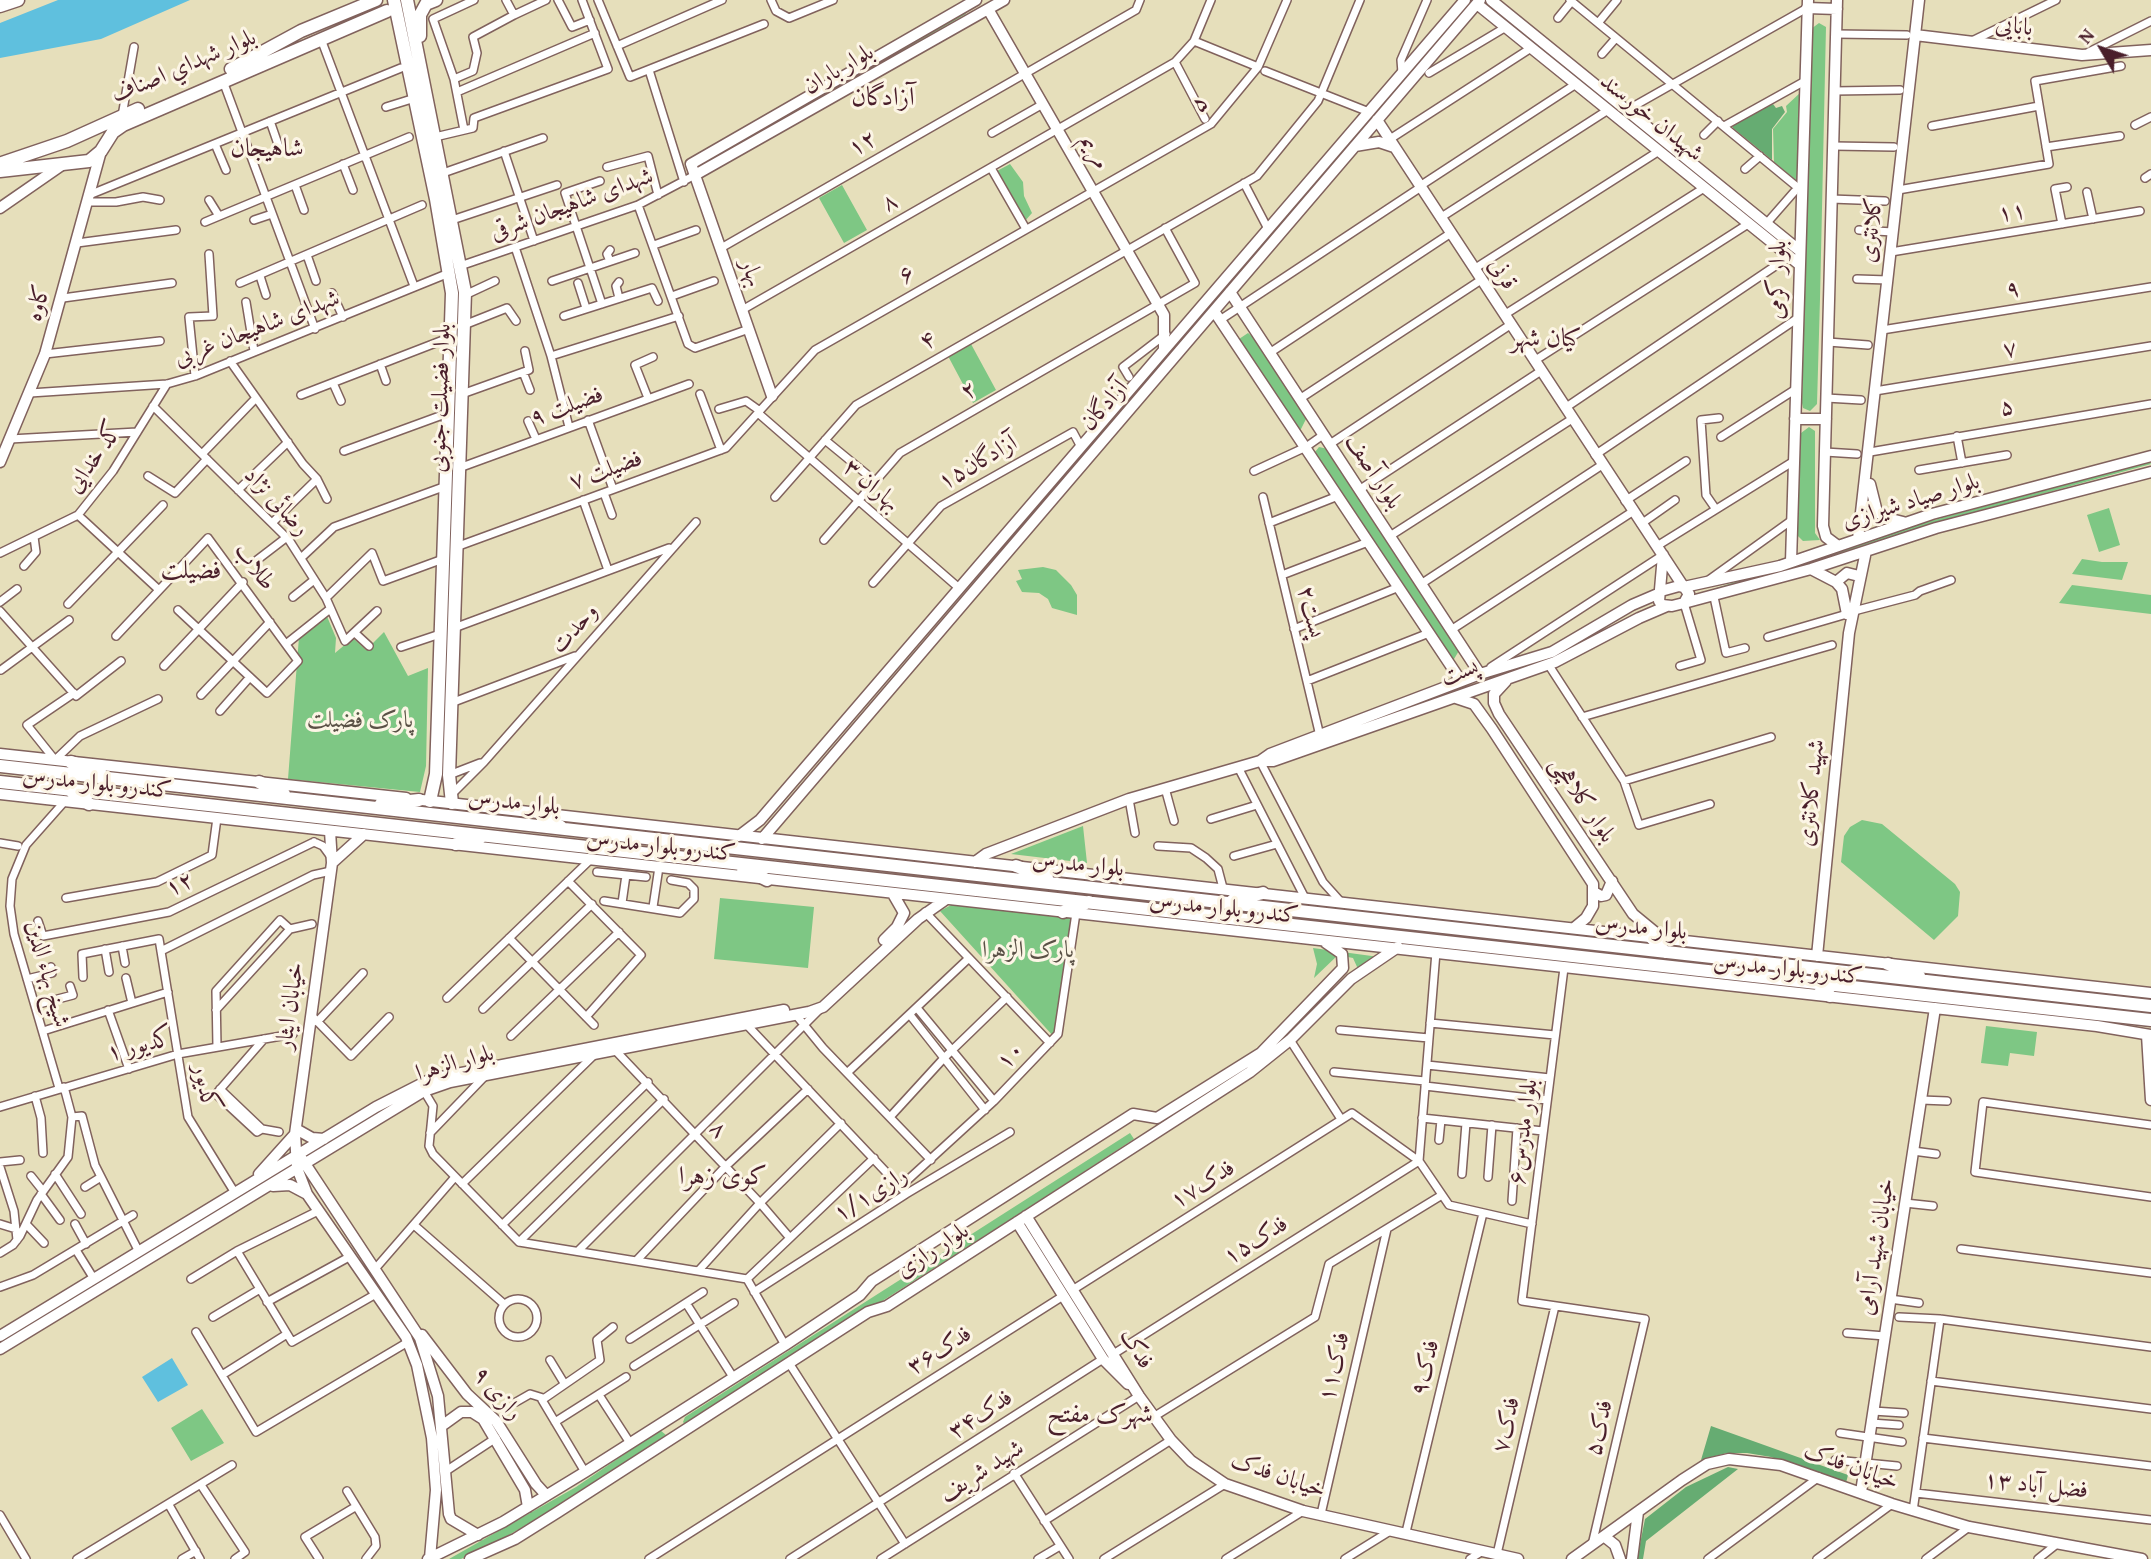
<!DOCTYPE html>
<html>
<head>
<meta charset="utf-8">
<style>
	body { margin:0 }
	#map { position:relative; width:2151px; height:1559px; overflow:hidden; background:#e6dfbb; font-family:"Gentium Book Plus",serif }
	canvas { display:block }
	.north { position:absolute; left:2067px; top:14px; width:70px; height:70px; -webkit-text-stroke:5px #fcf5e5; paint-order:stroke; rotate:309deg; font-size:19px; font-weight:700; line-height:28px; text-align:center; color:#4a1f2b }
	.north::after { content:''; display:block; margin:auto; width:24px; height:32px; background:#4a1f2b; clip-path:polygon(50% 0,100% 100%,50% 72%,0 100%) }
</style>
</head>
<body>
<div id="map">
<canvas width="2151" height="1559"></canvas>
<div class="north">N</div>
</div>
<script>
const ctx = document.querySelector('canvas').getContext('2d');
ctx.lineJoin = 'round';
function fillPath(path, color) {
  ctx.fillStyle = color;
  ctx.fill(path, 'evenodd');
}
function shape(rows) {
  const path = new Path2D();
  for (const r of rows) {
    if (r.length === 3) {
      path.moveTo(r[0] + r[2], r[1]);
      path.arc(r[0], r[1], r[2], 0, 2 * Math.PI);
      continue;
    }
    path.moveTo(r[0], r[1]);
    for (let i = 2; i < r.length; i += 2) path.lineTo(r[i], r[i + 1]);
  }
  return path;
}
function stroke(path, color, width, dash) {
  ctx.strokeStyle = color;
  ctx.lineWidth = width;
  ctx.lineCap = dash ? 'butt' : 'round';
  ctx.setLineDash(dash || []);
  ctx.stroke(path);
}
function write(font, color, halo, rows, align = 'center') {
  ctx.font = font + ' "Gentium Book Plus",Amiri,serif';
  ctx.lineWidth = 6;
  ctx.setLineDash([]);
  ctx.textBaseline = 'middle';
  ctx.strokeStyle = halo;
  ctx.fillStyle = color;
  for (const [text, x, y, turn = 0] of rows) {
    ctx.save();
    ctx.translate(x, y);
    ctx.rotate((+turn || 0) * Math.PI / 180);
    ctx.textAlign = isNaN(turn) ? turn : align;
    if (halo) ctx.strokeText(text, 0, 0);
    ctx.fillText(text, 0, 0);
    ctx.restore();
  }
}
const green = shape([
	[965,12,966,14,701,167,701,164],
	[1819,23,1826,27,1820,299,1817,404,1810,411,1803,408,1802,403,1811,29],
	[1801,92,1798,182,1774,162,1773,129,1787,112,1786,106],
	[1010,164,1023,182,1024,196,1032,213,1025,221,997,171],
	[842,185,867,230,844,243,819,198],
	[1248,333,1253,337,1307,417,1301,429,1297,429,1241,348,1239,339],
	[971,344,996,390,973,403,948,356],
	[1809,427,1815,431,1815,533,1820,540,1803,541,1796,534,1801,433],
	[1319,447,1328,449,1460,649,1454,659,1452,659,1315,458,1315,452],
	[2149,461,2151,464,1914,529,1746,584,1701,593,1887,533],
	[2109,508,2120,545,2099,552,2087,515],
	[2082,559,2102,562,2128,562,2122,580,2072,574],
	[1043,567,1056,570,1071,585,1077,595,1077,615,1052,608,1048,599,1039,593,1022,592,1016,581,1022,579,1018,570],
	[2072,585,2151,595,2151,614,2059,603],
	[326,614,336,638,335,653,353,638,366,650,384,632,408,676,428,668,426,766,420,792,288,779,299,637],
	[1862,820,1882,824,1955,884,1960,892,1958,916,1934,940,1841,862,1844,836,1850,827],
	[1083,826,1087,863,1011,854],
	[720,898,814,907,808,968,714,959],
	[953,904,1072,918,1054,1037,940,911],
	[1313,948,1379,957,1358,969,1353,958,1338,955,1314,978,1317,964],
	[1986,1026,2037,1032,2034,1056,2010,1053,2008,1066,1981,1063],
	[1130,1133,1134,1139,1022,1212,686,1426,683,1422,685,1417],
	[202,1409,224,1443,191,1461,171,1428],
	[660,1430,666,1435,553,1510,489,1546,461,1559,449,1559,576,1487]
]);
const forest = shape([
	[1773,104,1776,108,1782,106,1785,112,1772,129,1772,160,1733,128,1732,124],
	[1711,1426,1848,1475,1846,1483,1771,1457,1747,1453,1727,1453,1701,1460],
	[1728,1467,1738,1469,1646,1541,1643,1559,1637,1559,1645,1519,1686,1487]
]);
const water = shape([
	[58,0,190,0,101,39,0,58,0,23],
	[172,1358,188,1385,158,1402,142,1377]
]);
const street = shape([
	[558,0,572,27,590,20],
	[598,0,630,77,764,24],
	[771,0,776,11,789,18,833,0],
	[1570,0,1802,191],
	[514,15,546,0],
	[1558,18,1571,2],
	[1598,23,1617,0],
	[1836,34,1907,35],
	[321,39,414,286],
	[1194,41,1258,67],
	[1972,41,2056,0],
	[617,46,722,0],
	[2089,52,2151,21],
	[1602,54,1616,38],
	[1175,62,1205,119],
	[649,70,684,182],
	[1265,71,1369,112],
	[1402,73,1401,60,1427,0],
	[1429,73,1506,27],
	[454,79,433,19,474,0],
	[223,81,315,329],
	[1834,91,1900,90],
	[457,92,595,33],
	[386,107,415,98],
	[1627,110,1807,8],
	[122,116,134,47],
	[270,121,279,147],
	[2135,125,2151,117],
	[1724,126,1805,81],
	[1932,126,2039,106],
	[464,130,454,79,473,71,477,53,473,37,514,15,506,0],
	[992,133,1043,104],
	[1704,135,1718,121],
	[435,137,473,128,474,118,608,69,582,0],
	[1390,139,1531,48],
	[215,144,226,170],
	[1833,146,1894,147],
	[2046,147,2120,136],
	[504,151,534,241],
	[343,164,353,190],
	[607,167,648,156,658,195],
	[991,168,1026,229],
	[1745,169,1760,156],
	[443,173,543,138],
	[2145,178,2151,174],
	[600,181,565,193,602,304],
	[1244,183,1268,229],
	[295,185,304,210],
	[1420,186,1576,84],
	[1898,190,2049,164,2035,81,2121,66],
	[2087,192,2093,219],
	[89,195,401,68],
	[1831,199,1885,201],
	[209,200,219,216],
	[88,202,116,202,143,197,160,200],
	[638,205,688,344,695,348,749,329],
	[1440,218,1608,110],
	[254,220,272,214],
	[452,220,557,185],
	[205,222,409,137],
	[1766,224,1794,192],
	[2062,224,2055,189,2067,187],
	[1859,230,1893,232],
	[77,243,176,230],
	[654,245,696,230],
	[515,247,551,356,569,427],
	[721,248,1136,10,1140,0],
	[610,250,607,254,610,261],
	[1891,252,2140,211],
	[307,255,316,281],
	[460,266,638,205,695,175],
	[1474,269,1659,151],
	[260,276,266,295],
	[1857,279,1888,280],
	[552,281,635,253],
	[240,283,422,205],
	[578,283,586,308],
	[332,293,343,317],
	[465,295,495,281],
	[672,296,714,281],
	[63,298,172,283],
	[619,298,616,286,619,282],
	[246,302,254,351],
	[742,310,1175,62,1194,41,1211,0],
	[1504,315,1704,188],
	[564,316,652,288,658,301],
	[1220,320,1421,187],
	[464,325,507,308,516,321],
	[1882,330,2151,287],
	[1828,342,1868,345],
	[1271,352,1451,233],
	[45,354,160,341],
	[551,356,679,316],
	[230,361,303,464,317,479,327,499],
	[1534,361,1748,224],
	[380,364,386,381],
	[523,372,530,390],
	[195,376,189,317,213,316,209,254],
	[1129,377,1123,367,1166,334],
	[333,383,341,401],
	[1875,391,2151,346],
	[30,393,167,384,195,376,449,273],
	[462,394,529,370,525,351],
	[700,394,721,450],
	[301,395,451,337],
	[648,398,635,365,653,357],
	[1301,398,1481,280],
	[1826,398,1861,400],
	[153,406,289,540,326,598,345,641,377,611],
	[1565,408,1790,256],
	[719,409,746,401,760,411],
	[758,413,959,588],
	[588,420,613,489],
	[528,421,536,439],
	[1957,436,1962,463],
	[1721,437,1796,389],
	[10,439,137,432],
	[825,440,875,481],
	[1330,444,1510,325],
	[344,451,448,413],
	[1825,452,1857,454],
	[1870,452,2151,404],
	[202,454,256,398],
	[1595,455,1798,318],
	[459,468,689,384],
	[1919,470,2007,455],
	[1254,471,1306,447,1323,435],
	[148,476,175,493,207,459],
	[238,490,288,442],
	[1359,490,1541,371],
	[604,493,612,515],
	[775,497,856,405,1257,176,1318,101,1360,0],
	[1263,497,1320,736],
	[583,500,608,570],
	[1625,501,1686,461],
	[1715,508,1706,495,1701,420,1719,418],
	[78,515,159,590],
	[272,523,317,479],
	[1269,523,1338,496],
	[1641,524,1675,500],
	[1390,536,1572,419],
	[824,540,900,453,1195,283,1165,228],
	[1657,546,1794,461],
	[456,547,726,448,815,350,1211,124,1258,67,1287,0],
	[0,553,78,515,113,471,167,384],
	[301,558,334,527,446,486],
	[257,560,287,537],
	[24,566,36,552,34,537],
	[1282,575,1368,542],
	[1710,579,1792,520],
	[873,583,941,506,1073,432,1081,447],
	[1421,584,1602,465],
	[293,597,314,580],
	[1714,597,1726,653,1745,648],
	[326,598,372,553,383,581,443,559],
	[0,602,17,589],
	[68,604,163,505],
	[0,611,76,696,121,661],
	[1854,611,1915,595,1920,591,1951,580],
	[454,628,669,548],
	[1294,629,1399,587],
	[1451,630,1632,512],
	[355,633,369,646],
	[116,636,208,538,298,661,267,693,178,610],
	[1768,637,1847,614],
	[286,644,330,609],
	[401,647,440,634],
	[1548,664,1624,781,1639,825,1710,804],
	[164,666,243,582],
	[1680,666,1701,660,1684,603],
	[1491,667,1663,555],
	[1,670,69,620],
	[1307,681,1429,633],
	[74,693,27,725,55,760,80,736,158,699],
	[201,695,270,622],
	[451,703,575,656],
	[220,711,250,677],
	[1582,717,1832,645],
	[1260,761,1323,882,1341,902],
	[1238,767,1305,898],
	[449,775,480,763],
	[1624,781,1771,737],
	[1165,788,1174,821],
	[451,795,484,762,696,522],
	[1129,799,1135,833],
	[1211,819,1257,805],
	[314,842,323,846,331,857],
	[0,843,18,846],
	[1158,846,1191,848,1206,858,1218,869,1223,888],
	[1234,856,1277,844],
	[597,872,646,877],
	[568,881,641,955,586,1017],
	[66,898,157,882,212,855,217,818],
	[604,901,680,913,694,899,694,889,688,883,671,880],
	[622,903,626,875],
	[653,907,659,867],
	[925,912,1050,1043],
	[38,921,43,936,169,912,314,842],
	[290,929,312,924],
	[509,938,594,1025],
	[122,946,125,963],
	[105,949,109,972],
	[161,951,313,875,331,871],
	[1564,968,1522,1301,1645,1319,1592,1545],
	[83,977,82,954,159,939,188,1117,235,1193],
	[126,978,132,1003],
	[27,979,52,973,51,967],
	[447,998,590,860],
	[35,1005,73,995,70,986],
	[917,1008,994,1101],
	[483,1009,592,904],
	[108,1010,129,1069],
	[216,1010,290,929,280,920,216,991,217,1047],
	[311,1015,351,1056,389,1017],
	[796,1015,823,1048,931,1160],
	[910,1015,985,1110],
	[317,1022,363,973],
	[1430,1023,1555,1035],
	[747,1025,903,1190],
	[1340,1030,1429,1038],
	[43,1031,168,992],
	[511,1036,619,932],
	[264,1039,216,1094,257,1132,262,1129,279,1132],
	[1290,1040,1341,1119],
	[615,1050,760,1203,790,1238],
	[1427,1065,1550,1078],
	[848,1072,969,958],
	[1334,1072,1425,1081],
	[1425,1086,1547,1100],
	[59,1088,14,934,10,906,12,879,26,845,65,801],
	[220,1089,262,1129],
	[424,1091,433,1106,429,1146,433,1154,519,1242,747,1279,785,1345],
	[35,1096,41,1118,43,1153],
	[1921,1100,1947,1101],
	[0,1107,178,1054,293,1034],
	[72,1117,82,1116,95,1165,139,1252],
	[890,1117,944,1058,1007,997],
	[1422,1118,1543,1131],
	[2151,1125,1983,1102,1975,1172,2151,1197],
	[430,1133,485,1076],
	[1439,1140,1441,1120],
	[1913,1151,1936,1154],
	[1419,1161,1436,952],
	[0,1162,20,1160],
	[0,1167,14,1211,17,1240],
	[55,1174,81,1214],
	[1462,1174,1466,1123],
	[31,1176,43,1191],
	[1488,1177,1492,1125],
	[462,1184,594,1055],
	[85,1187,101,1177],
	[900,1187,994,1101,1058,1034,1076,913],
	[41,1194,60,1220],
	[1512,1201,1517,1128],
	[1905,1203,1933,1206],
	[0,1224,16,1229],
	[26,1224,44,1243],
	[75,1224,86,1244],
	[414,1225,504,1304],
	[502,1225,648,1082],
	[519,1242,664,1099],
	[1961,1249,2151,1273],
	[76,1250,94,1279],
	[237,1251,292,1342,376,1294],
	[578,1251,820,1009],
	[0,1253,13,1245,20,1236,37,1200,68,1157,72,1117,64,1087],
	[637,1260,725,1167,808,1089],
	[375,1269,455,1177],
	[700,1269,760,1203,841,1123],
	[191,1279,237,1251,318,1211],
	[747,1279,874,1158],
	[0,1287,33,1275,133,1215],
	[1074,1289,1352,1113,1419,1161,1449,1205,1532,1224],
	[754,1292,906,1194,1010,1132],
	[518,1318,19],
	[1890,1299,1919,1303],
	[267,1302,349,1257],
	[686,1303,733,1377],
	[213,1317,260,1289],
	[1899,1317,1940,1319,2151,1347],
	[196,1332,256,1432,408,1342],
	[1847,1333,1885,1336],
	[630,1339,703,1292],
	[1115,1353,1419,1161],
	[550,1360,564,1383],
	[789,1363,905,1544],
	[634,1366,734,1303],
	[222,1375,287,1334],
	[1931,1381,2151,1409],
	[599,1395,630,1443],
	[516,1402,530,1394,543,1398],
	[1873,1411,1904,1413],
	[1155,1416,1315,1317,1329,1264,1442,1195],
	[555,1422,626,1377],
	[1871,1423,1899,1425],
	[1840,1433,1902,1442],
	[1923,1438,2151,1466],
	[1835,1460,1897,1466],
	[446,1471,496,1438],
	[585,1472,542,1400,600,1360,597,1340,613,1327],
	[1014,1473,1069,1559],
	[201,1485,245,1552,235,1559],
	[347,1491,375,1537,376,1546,366,1559],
	[1916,1493,2151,1520],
	[169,1505,200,1559],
	[1913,1511,1940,1319],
	[1321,1514,1387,1229],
	[0,1515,26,1559],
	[1044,1521,1171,1440],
	[1406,1532,1483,1213],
	[1497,1554,1555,1306],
	[77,1559,232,1465],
	[182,1559,196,1551],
	[319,1559,305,1537,355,1507],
	[649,1559,1063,1296],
	[790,1559,1103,1359],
	[881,1559,1139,1396],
	[1038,1559,1060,1546],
	[1104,1559,1225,1484],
	[1226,1559,1303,1511],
	[1345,1559,1390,1531],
	[1470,1559,1481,1552],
	[1708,1559,1819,1477],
	[1817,1559,1892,1504],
	[1926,1559,1969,1527],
	[2038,1559,2058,1543]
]);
const secondary = shape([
	[1491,0,1800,251],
	[1837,0,1823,526,1826,537,1838,546],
	[1477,4,1800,265],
	[1807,8,1837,9],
	[988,9,1164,315,1164,348],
	[1915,35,2082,55,2151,50],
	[1377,120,1683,586],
	[1355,146,1379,142,1394,147],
	[695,175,1004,0],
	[0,208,62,165],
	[1230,292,1480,674],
	[1214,311,1461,681],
	[772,396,691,164,976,0],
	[1795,419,1826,419],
	[0,462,45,354,101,151],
	[1870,484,1877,512,1887,518,1903,522],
	[1858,539,1919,0],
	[1791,562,1808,0],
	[1811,569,1836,582,1842,589,1847,614],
	[1836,582,1847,573,1859,576],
	[1684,587,1780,566,1932,514,2151,456],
	[1661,591,1679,586,1684,587,1689,594,1684,603,1672,606,1662,605,1659,601,1663,555],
	[1684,603,1811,569,1936,528,2151,472],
	[1506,681,1494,694,1494,703,1499,714,1633,914,1661,937],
	[1456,698,1474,704,1492,729,1593,884,1593,906,1586,918,1574,928],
	[0,754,406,798],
	[1260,761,1273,761,1555,662,1639,618,1667,606],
	[0,794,2097,1026,2151,1035],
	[422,800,2151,993],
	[330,831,332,863,295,1134,297,1168,307,1194,406,1337,417,1365,432,1438,436,1490,430,1558],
	[739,836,760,820,1465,0],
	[762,839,1480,0],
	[975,862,986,854,1129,799,1260,761,1270,754,1480,674,1552,652,1632,605,1660,593],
	[332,863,364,834],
	[1594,892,1601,896,1606,895,1612,881],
	[884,940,897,927,904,913,893,894],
	[1817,956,1849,633,1866,551],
	[2147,1035,2151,1100],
	[296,1129,312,1138,324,1139],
	[302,1159,420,1338,438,1396,449,1514,451,1519,478,1535],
	[259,1174,295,1134],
	[273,1186,290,1185,307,1194],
	[1026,1216,1139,1396,1171,1440,1191,1461,1225,1484,1303,1511,1518,1559],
	[1017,1222,1103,1359,1128,1384],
	[422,1335,467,1394,496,1421,536,1484,546,1495],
	[0,1336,376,1107,431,1079,784,1010],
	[0,1349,424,1091,450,1082,809,1012,823,1007,918,919,945,900],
	[443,1425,461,1412,472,1412,483,1419,525,1490,528,1507],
	[1861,1492,1935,1008],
	[1605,1537,1615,1545,1620,1559],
	[428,1559,503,1522,585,1472,785,1345,860,1295,872,1281,1133,1114,1157,1118,1261,1053,1343,968,1342,954,1326,943],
	[470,1559,515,1539,558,1512,868,1312,887,1306,1250,1072,1290,1040,1351,979,1398,947],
	[1572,1559,1682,1480,1707,1464,1729,1459,1781,1465,1892,1504,1969,1527,2142,1559],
	[1632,1559,1638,1512]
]);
const primary = shape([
	[394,0,436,199,452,293,436,774,430,801],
	[407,0,465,292,449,775,452,803],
	[0,6,18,0],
	[420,36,420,15,426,4,436,0],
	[231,69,301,31,376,0],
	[2,163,67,141,138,109],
	[0,171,89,161,101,151,113,132,123,125,387,11],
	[71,762,100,772],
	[0,766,2151,1006],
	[0,782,2151,1020],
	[259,782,284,794],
	[72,792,89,804],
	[381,804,419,800],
	[542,816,561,827],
	[456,844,480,838],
	[1016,866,1047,878],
	[742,867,767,880],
	[1233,900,1263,893],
	[1063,912,1089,902],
	[1651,937,1665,952],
	[1888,964,1919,976],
	[1817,983,1830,996]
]);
const streetNames = [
	["بابایی",2014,27,6],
	["بلوار شهداي اصناف",184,67,-23],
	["بلوار باران",839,70,-30],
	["۵",1200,104,-43],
	["شهیدان خورسند",1651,118,39],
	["۱۲",863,144,-30],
	["مریم",1094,152,60],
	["۸",890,203,-30],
	["شهدای شاهیجان شرقی",572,205,-20],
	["۱۱",2012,213,-9],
	["کلانتری",1872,230,-84],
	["بهار",751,273,71],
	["قرنی",1502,274,57],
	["۶",907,275,-30],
	["بلوار کرمی",1778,280,-88],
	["۹",2013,290,-9],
	["کاوه",39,303,-74],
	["شهدای شاهیجان غربی",257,329,-21],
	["۴",928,341,-30],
	["۷",2010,350,-9],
	["۲",969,391,-30],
	["بلوار فضیلت جنوبی",441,398,-88],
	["آزادگان",1105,406,-49],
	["فضیلت ۹",567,407,-20],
	["۵",2007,408,-9],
	["کد خدایی",95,458,-55],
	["آزادگان۱۵",978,463,-30],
	["فضیلت ۷",606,471,-20],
	["بلوار آصف",1373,472,57],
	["بهاران ۳",871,486,41],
	["رضائی نژاد",276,502,47],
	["بلوار صیاد شیرازی",1911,502,-17],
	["طلاب",254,567,53],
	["پست۲",1310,612,77],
	["وحدت",575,629,-49],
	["پست",1460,673,-20],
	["کندرو بلوار مدرس",97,784,6],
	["شهید کلانتری",1812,793,-84],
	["بلوار کلاهچی",1582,800,56],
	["بلوار مدرس",514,803,6],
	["کندرو بلوار مدرس",661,847,6],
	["بلوار مدرس",1078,865,6],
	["۱۲",180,885,-25],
	["کندرو بلوار مدرس",1224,909,6],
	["بلوار مدرس",1641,928,6],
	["کندرو بلوار مدرس",1788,970,6],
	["شیخ بهاء الدین",47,974,75],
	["خیابان ایثار",291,1006,-82],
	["کدیور ۱",140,1046,-15],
	["۱۰",1011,1056,-46],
	["بلوار الزهرا",455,1064,-16],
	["کدیور",205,1088,77],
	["۸",718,1130,48],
	["بلوار مدرس۶",1524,1132,-83],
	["فدک۱۷",1203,1185,-32],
	["رازی۱/۱",871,1195,-32],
	["فدک۱۵",1256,1241,-32],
	["خیابان شهید آرامی",1877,1247,-81],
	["بلوار رازی",933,1251,-33],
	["فدک",1136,1349,59],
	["فدک۳۶",940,1351,-32],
	["فدک۱۱",1335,1367,-77],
	["فدک۹",1426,1368,-76],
	["رازی ۹",497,1394,49],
	["فدک۳۴",981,1415,-33],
	["فدک۷",1507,1425,-77],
	["فدک۵",1600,1428,-77],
	["خیابان فدک",1851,1467,20],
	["شهید شریف",982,1472,-33],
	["خیابان فدک",1278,1476,19],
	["فضل آباد ۱۳",2036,1486,6]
];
const parkNames = [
	["پارک فضیلت",360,721],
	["پارک الزهرا",1028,951]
];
const neighbourhoodNames = [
	["آزادگان",883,98],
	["شاهیجان",267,149],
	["کیان شهر",1546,339],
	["فضیلت",191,571],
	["کوی زهرا",723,1177],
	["شهرک مفتح",1100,1415]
];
fillPath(green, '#7ec784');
fillPath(forest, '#66ac72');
fillPath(water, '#5fc0de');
stroke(street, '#81625d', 10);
stroke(secondary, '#81625d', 13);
stroke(primary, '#81625d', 15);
stroke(street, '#fff', 7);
stroke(secondary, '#fff', 10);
stroke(primary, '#fff', 12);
write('24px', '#4a1f2b', '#fcf5e5', streetNames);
write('24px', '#5a5146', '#fcf5e5', parkNames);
write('26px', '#4a1f2b', '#fcf5e5', neighbourhoodNames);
</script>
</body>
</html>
